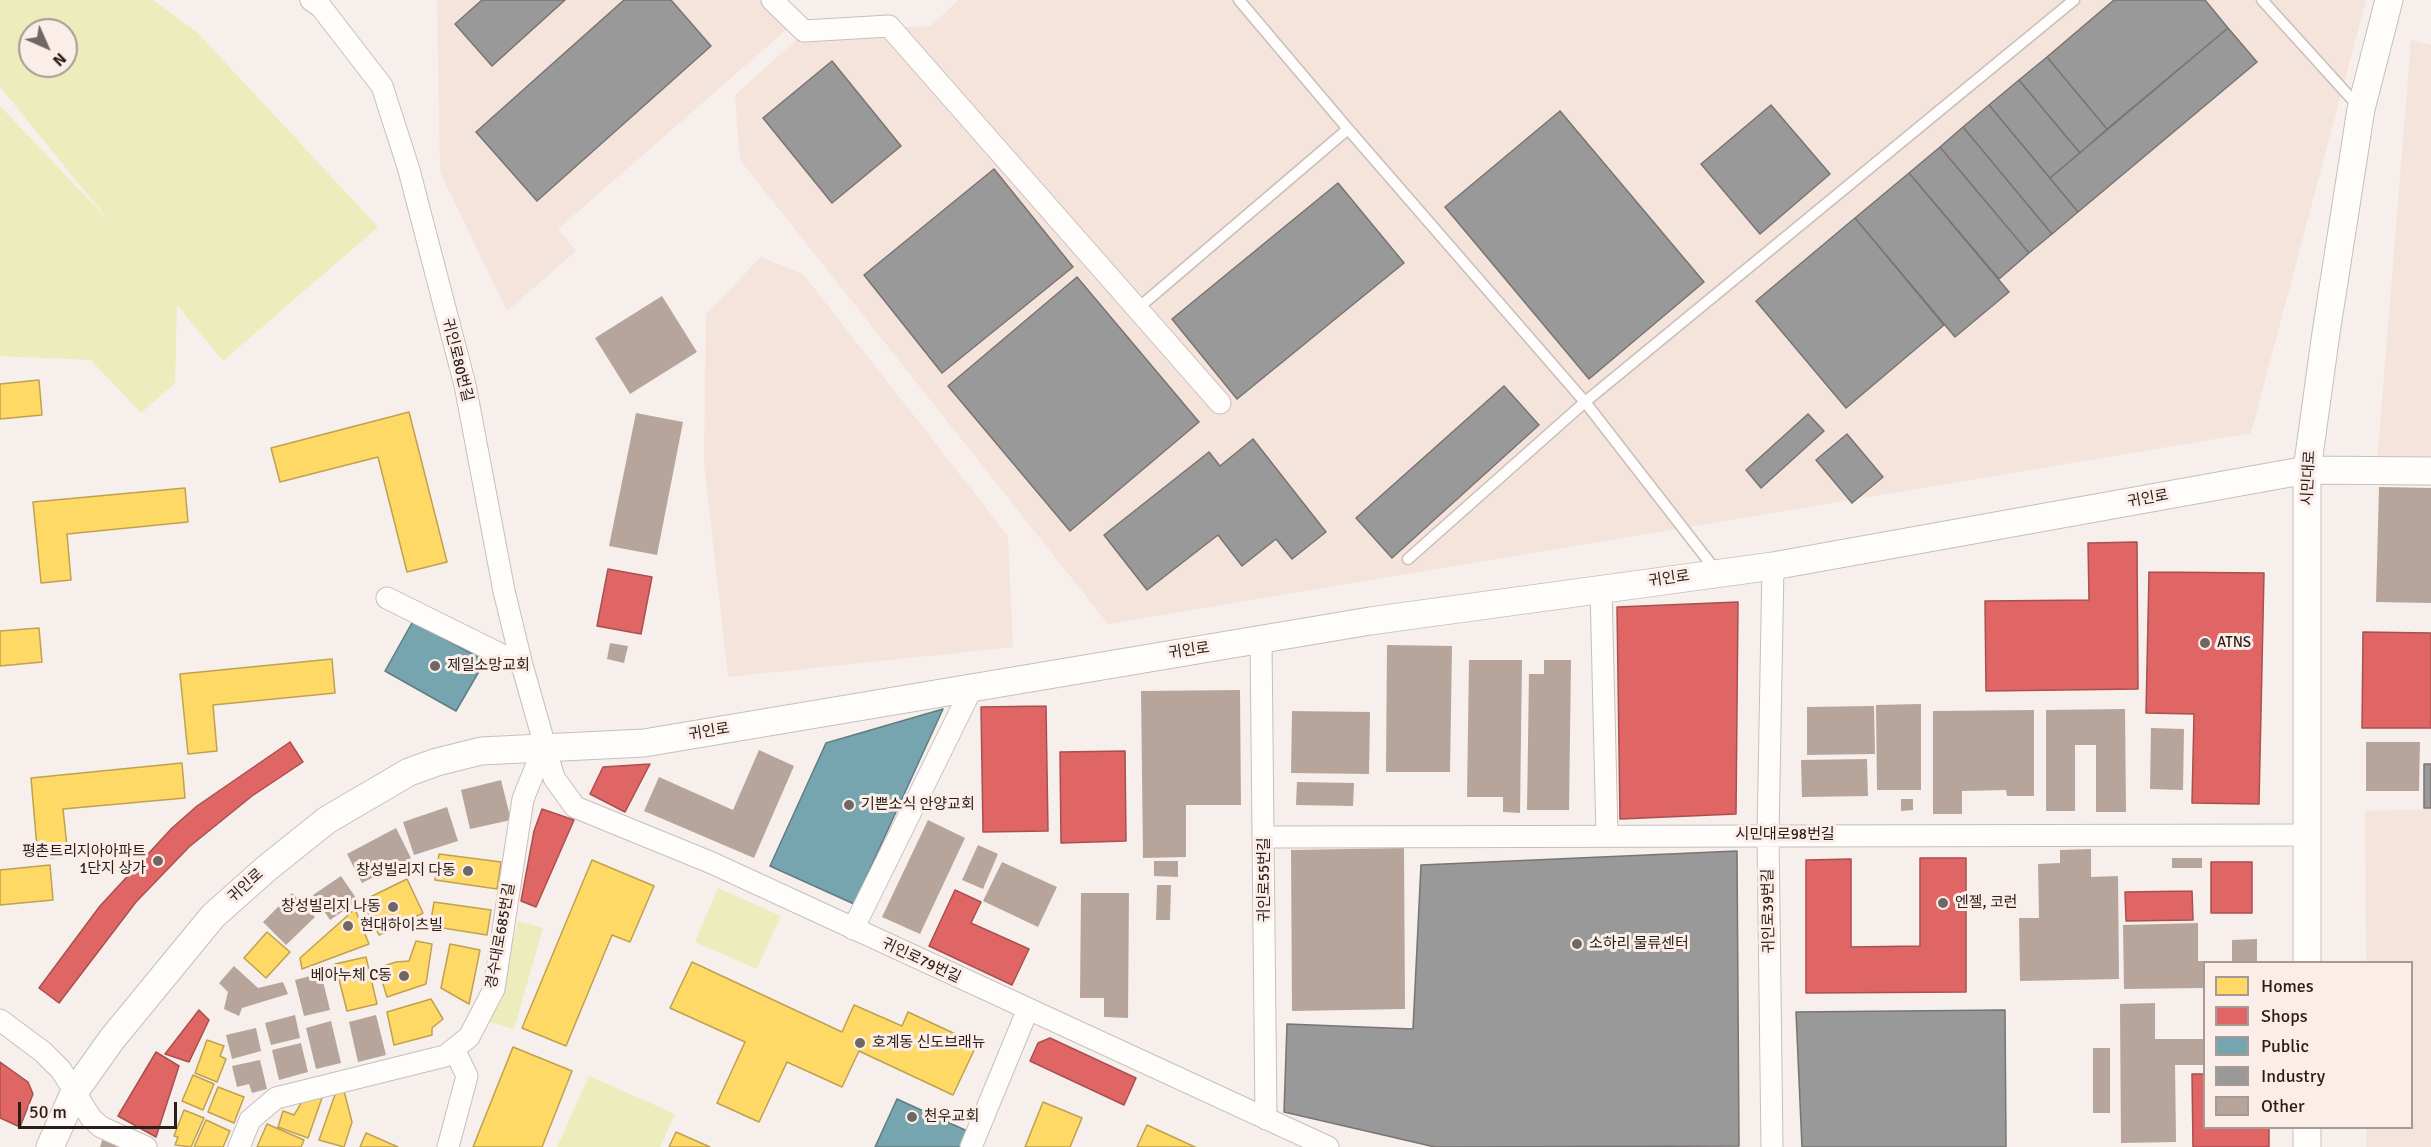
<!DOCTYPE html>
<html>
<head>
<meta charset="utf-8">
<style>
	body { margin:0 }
	#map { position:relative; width:2431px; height:1147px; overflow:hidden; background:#f6efeb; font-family:Signika,sans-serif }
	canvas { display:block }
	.legend { position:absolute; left:2203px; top:961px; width:210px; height:168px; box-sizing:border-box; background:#fbede7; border:2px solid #a79a94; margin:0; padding:8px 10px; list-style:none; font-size:18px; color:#2a1e18 }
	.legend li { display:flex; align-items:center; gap:12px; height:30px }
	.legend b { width:30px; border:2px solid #a79a94 }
	.north { position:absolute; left:18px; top:18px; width:60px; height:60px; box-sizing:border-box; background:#fbede7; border:2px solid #a79a94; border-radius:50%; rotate:135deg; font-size:16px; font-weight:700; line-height:24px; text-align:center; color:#2a1e18 }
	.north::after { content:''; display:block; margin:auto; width:21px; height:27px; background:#716762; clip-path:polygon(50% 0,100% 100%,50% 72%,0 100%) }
	.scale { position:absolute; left:18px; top:1102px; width:159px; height:27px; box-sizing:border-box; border:3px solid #2a1e18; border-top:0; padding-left:8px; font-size:18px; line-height:21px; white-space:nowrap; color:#2a1e18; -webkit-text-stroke:4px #fbede7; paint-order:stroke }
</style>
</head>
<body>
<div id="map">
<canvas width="2431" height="1147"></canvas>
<ul class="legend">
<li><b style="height:16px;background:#ffd966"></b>Homes</li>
<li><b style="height:16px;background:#e06666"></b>Shops</li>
<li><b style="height:16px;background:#76a5af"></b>Public</li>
<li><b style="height:16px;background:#999"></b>Industry</li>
<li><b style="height:16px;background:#b7a59c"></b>Other</li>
</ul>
<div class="north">N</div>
<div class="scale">50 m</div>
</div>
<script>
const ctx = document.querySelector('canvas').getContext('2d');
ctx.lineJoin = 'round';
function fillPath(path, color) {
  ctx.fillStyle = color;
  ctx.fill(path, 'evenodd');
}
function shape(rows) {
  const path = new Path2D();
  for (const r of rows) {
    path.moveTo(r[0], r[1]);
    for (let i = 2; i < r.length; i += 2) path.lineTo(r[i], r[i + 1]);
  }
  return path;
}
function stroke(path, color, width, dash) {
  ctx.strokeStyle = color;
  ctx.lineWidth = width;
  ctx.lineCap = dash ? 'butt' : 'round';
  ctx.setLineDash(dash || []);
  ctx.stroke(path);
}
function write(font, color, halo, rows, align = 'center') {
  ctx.font = font + ' Signika,"Noto Sans KR",sans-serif';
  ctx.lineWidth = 6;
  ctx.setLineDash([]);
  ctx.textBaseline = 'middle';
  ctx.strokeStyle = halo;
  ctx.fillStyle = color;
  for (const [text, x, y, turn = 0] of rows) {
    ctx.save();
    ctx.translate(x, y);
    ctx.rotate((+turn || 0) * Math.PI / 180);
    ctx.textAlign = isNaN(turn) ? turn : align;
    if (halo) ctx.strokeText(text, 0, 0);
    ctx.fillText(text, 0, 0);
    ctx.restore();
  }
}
const built = shape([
	[437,0,786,0,801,17,558,229,576,251,507,311,440,172],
	[958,0,2366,0,2251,433,1108,624,740,160,735,95,805,32,931,26],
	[2411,40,2431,45,2431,461,2377,463],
	[761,257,803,274,1008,536,1013,647,728,677,704,463,706,314],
	[2431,809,2431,1147,2366,1147,2366,1128,2412,1128,2412,962,2366,962,2365,811]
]);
const green = shape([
	[0,0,153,0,197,32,378,227,223,361,177,305,175,383,141,413,91,360,0,356,0,106,110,222,0,87],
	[30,30,66,30,66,66,30,66],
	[718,888,781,916,757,969,695,942],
	[518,921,543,928,514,1029,489,1022],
	[589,1076,675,1114,660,1147,557,1147]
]);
const homes = shape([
	[39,380,42,415,0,419,0,384,39,380],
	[409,412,447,562,407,572,378,457,280,482,271,448,409,412],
	[185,488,188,522,67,534,71,580,41,583,33,502,185,488],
	[39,628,42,662,0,666,0,631,39,628],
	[332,659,335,693,213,705,217,751,188,754,180,674,332,659],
	[182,763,185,798,63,809,68,856,38,859,31,778,182,763],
	[439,854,501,862,497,889,435,880,439,854],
	[592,860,654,886,630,942,612,935,566,1046,522,1028,592,860],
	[50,865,53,900,0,905,0,870,50,865],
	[407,879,423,913,379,935,362,901,407,879],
	[434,902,491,910,487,935,430,926,434,902],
	[355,909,369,944,302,969,300,958,355,909],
	[267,932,290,952,266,978,244,958,267,932],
	[416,941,432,944,426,984,387,997,378,968,396,962,409,961,416,941],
	[450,944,480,950,469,1004,441,988,450,944],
	[366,957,377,1004,347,1011,335,964,366,957],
	[692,962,842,1032,854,1005,902,1026,908,1012,977,1044,953,1095,859,1051,842,1087,787,1062,759,1122,717,1103,745,1042,670,1008,692,962],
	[431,999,443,1019,432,1028,432,1035,394,1045,387,1012,431,999],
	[207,1040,224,1046,220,1056,226,1059,217,1082,195,1073,207,1040],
	[513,1047,572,1071,542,1147,473,1147,513,1047],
	[193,1075,214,1084,203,1110,182,1101,193,1075],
	[218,1087,244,1097,234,1123,208,1112,218,1087],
	[337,1089,344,1091,352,1122,344,1147,319,1140,337,1089],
	[324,1092,308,1138,278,1127,283,1111,294,1115,305,1097,324,1092],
	[1043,1102,1082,1118,1070,1147,1025,1147,1043,1102],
	[184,1110,204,1118,191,1147,175,1145,178,1137,174,1136,184,1110],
	[206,1120,230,1131,223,1147,194,1147,206,1120],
	[267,1124,304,1140,301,1147,257,1147,267,1124],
	[1147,1125,1195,1147,1137,1147,1147,1125],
	[676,1132,710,1147,669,1147,676,1132],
	[366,1133,398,1147,360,1147,366,1133]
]);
const shops = shape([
	[2137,542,2138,689,1986,691,1985,601,2089,600,2088,543,2137,542],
	[608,569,652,577,641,634,597,626,608,569],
	[2149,572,2264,573,2259,804,2192,803,2194,714,2146,713,2149,572],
	[1738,602,1736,814,1620,819,1617,607,1738,602],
	[2363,632,2431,633,2431,728,2362,728,2363,632],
	[1046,706,1048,831,983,832,981,707,1046,706],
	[290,742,303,762,252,796,189,847,136,902,59,1003,39,988,100,906,172,828,197,806,290,742],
	[1125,751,1126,841,1061,843,1060,752,1125,751],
	[650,764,625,812,590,794,603,767,650,764],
	[542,809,574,820,536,907,521,901,534,831,542,809],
	[1920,858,1966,858,1966,992,1806,993,1806,860,1851,859,1851,947,1920,946,1920,858],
	[2211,862,2252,862,2252,913,2211,913,2211,862],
	[955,890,981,902,971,923,1029,949,1012,985,929,946,955,890],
	[2192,891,2193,920,2126,921,2125,892,2192,891],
	[199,1010,209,1020,189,1062,165,1054,199,1010],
	[1050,1038,1136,1078,1124,1105,1030,1061,1038,1043,1050,1038],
	[156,1052,179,1066,156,1137,118,1116,156,1052],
	[0,1062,28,1082,33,1094,20,1127,0,1118,0,1062],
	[2192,1074,2204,1074,2204,1128,2269,1128,2269,1147,2193,1147,2192,1074]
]);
const public = shape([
	[413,621,485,661,456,711,385,671,413,621],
	[943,709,854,904,770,866,826,743,943,709],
	[897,1099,976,1135,971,1147,875,1147,897,1099]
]);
const industry = shape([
	[482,0,565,0,492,66,455,24,482,0],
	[624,0,671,0,711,46,537,201,476,132,624,0],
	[2114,0,2205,0,2228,28,2107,129,2047,57,2114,0],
	[2228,28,2257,62,2078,212,2050,178,2228,28],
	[2047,57,2107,129,2080,153,2019,80,2047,57],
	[832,61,901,146,832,203,763,118,832,61],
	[2019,80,2080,153,2050,178,1989,105,2019,80],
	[1771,105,1830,174,1760,234,1701,164,1771,105],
	[1989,105,2078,212,2052,234,1963,127,1989,105],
	[1560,111,1704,282,1589,379,1445,207,1560,111],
	[1963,127,2052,234,2029,253,1940,147,1963,127],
	[1940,147,2029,253,1999,279,1909,173,1940,147],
	[994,169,1073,267,942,373,864,275,994,169],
	[1909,173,2009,292,1955,337,1855,218,1909,173],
	[1338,183,1404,263,1237,399,1172,319,1338,183],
	[1855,218,1944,325,1846,408,1756,301,1855,218],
	[1077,277,1199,422,1070,531,948,386,1077,277],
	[1504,386,1539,425,1392,558,1356,518,1504,386],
	[1808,414,1824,431,1761,488,1746,470,1808,414],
	[1847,434,1883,477,1852,503,1816,460,1847,434],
	[1253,439,1326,532,1292,559,1276,539,1242,566,1218,535,1147,590,1104,535,1209,452,1220,466,1253,439],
	[2424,764,2431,764,2431,808,2424,808,2424,764],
	[1737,851,1739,1146,1435,1147,1284,1112,1287,1024,1413,1029,1421,865,1737,851],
	[2005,1010,2006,1147,1802,1147,1796,1012,2005,1010]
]);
const building = shape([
	[662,296,697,352,630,394,595,338],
	[636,413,683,422,657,555,609,546],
	[2379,487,2431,488,2431,603,2376,602],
	[610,643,628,646,624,663,607,659],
	[1387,645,1452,646,1450,772,1386,772],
	[1469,660,1522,660,1520,813,1503,812,1503,797,1467,797],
	[1544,660,1571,660,1569,810,1527,810,1529,674,1544,674],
	[1240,690,1241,805,1186,805,1186,857,1143,858,1141,691],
	[1921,704,1921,790,1877,790,1876,705],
	[1874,706,1875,754,1807,755,1807,707],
	[2125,709,2126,812,2096,812,2096,745,2075,745,2075,811,2046,811,2046,710],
	[2034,710,2034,796,2007,796,2006,790,1962,791,1962,814,1933,814,1933,711],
	[1292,711,1370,712,1369,774,1291,773],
	[2151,728,2184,729,2183,790,2150,789],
	[2366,742,2420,742,2419,791,2366,791],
	[759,750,794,766,754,858,644,811,659,777,733,810],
	[1867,759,1868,796,1802,797,1801,760],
	[501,780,511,820,470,829,461,790],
	[1297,782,1354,783,1353,806,1296,805],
	[1901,799,1913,799,1913,810,1901,811],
	[447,807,458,841,414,855,403,822],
	[928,820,965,838,920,934,882,917],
	[396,828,411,858,362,883,347,854],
	[978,845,998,854,983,889,962,880],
	[1404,848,1405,1009,1292,1011,1291,850],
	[2091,849,2091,877,2118,876,2119,979,2020,981,2019,918,2039,918,2038,864,2060,863,2060,850],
	[2172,858,2202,858,2202,868,2172,868],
	[1154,861,1178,861,1178,877,1154,876],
	[1002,862,1057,887,1038,927,983,901],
	[341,876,358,901,330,920,313,895],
	[1157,885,1171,885,1170,920,1156,920],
	[292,893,315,917,286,945,263,922],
	[1081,893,1129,893,1128,1018,1104,1017,1104,998,1080,998],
	[2198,923,2198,961,2204,961,2204,988,2124,989,2123,925],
	[2257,939,2257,962,2232,962,2232,940],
	[234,966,258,988,283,982,288,994,242,1008,239,1016,224,1009,228,992,219,983],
	[321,973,330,1010,304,1016,295,980],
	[2155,1003,2155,1039,2204,1039,2204,1065,2175,1065,2176,1142,2121,1143,2120,1004],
	[295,1015,300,1038,271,1045,265,1023],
	[376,1015,386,1055,358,1062,349,1022],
	[331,1021,341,1063,316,1069,306,1028],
	[256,1028,261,1051,232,1059,226,1035],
	[301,1043,308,1072,279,1080,272,1050],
	[2093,1048,2110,1048,2110,1113,2093,1113],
	[260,1060,267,1089,252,1093,249,1084,237,1087,232,1066],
	[103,1138,119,1144,117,1147,100,1147]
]);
const service = shape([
	[1239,0,1348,129,1585,402,1717,572],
	[2262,0,2359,107],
	[1137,309,1348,129],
	[1408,559,1585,402,2074,0]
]);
const minor = shape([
	[311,0,321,7,382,86,409,170,465,385,504,591,522,665,554,778,575,807,712,863,1328,1147],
	[772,0,804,31,889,26,1220,403],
	[1601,589,1607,835],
	[387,598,522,665],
	[1261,641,1266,1119],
	[1264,837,2307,835],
	[853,929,972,688],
	[0,1020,43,1052,61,1070,91,1118,101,1127,146,1147],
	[239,1147,250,1120,276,1098,445,1056,469,1037,494,989,523,799,544,747],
	[448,1147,467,1076,454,1049],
	[971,1147,1028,1009],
	[1772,1147,1768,835,1773,566]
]);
const tertiary = shape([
	[2307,962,2307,470,2326,333,2361,109,2389,0],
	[2307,1128,2307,1147],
	[50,1147,75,1091,112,1039,213,916,267,868,327,820,409,772,437,762,481,751,644,743,1370,621,1773,566,2307,470,2431,471]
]);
const markers = [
	[2205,643,6,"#716762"],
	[435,666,6,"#716762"],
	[849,805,6,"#716762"],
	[158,861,6,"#716762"],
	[468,871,6,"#716762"],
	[1943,903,6,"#716762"],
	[393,907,6,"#716762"],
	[348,926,6,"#716762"],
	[1577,944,6,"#716762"],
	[404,976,6,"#716762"],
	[860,1043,6,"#716762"],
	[912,1117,6,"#716762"]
];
const streetNames = [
	["귀인로80번길",457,360,76],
	["시민대로",2309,478,-87],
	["귀인로",2148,499,-10],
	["귀인로",1669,579,-8],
	["귀인로",1189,651,-8],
	["귀인로",709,732,-9],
	["시민대로98번길",1785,835],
	["귀인로55번길",1265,880,-90],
	["귀인로",246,886,-42],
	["귀인로39번길",1769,911,-91],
	["경수대로685번길",501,936,-80],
	["귀인로79번길",921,961,25]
];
const poiNames = [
	["ATNS",2217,643],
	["제일소망교회",447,666],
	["기쁜소식 안양교회",861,805],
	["평촌트리지아아파트",146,852,"right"],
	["1단지 상가",146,869,"right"],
	["창성빌리지 다동",456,871,"right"],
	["엔젤, 코런",1955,903],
	["창성빌리지 나동",381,907,"right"],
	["현대하이츠빌",360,926],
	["소하리 물류센터",1589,944],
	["베아누체 C동",392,976,"right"],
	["호계동 신도브래뉴",872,1043],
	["천우교회",924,1117]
];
fillPath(built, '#f5e4dc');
fillPath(green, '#edecbc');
fillPath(homes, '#ffd966');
stroke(homes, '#bfa14f', 1.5);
fillPath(shops, '#e06666');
stroke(shops, '#a9504f', 1.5);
fillPath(public, '#76a5af');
stroke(public, '#5f7c82', 1.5);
fillPath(industry, '#999');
stroke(industry, '#787472', 1.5);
fillPath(building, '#b7a59c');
stroke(service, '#c7bfba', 13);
stroke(minor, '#c7bfba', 23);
stroke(tertiary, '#c7bfba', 29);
stroke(service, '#fefdfc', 10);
stroke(minor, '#fefdfc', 21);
stroke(tertiary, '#fefdfc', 27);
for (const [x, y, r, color] of markers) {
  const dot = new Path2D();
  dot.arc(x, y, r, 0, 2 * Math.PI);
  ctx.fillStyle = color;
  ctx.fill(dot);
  stroke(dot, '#fbede7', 2);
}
write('15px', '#2a1e18', '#fbede7', streetNames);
write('15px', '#2a1e18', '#fbede7', poiNames, 'left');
</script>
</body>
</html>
